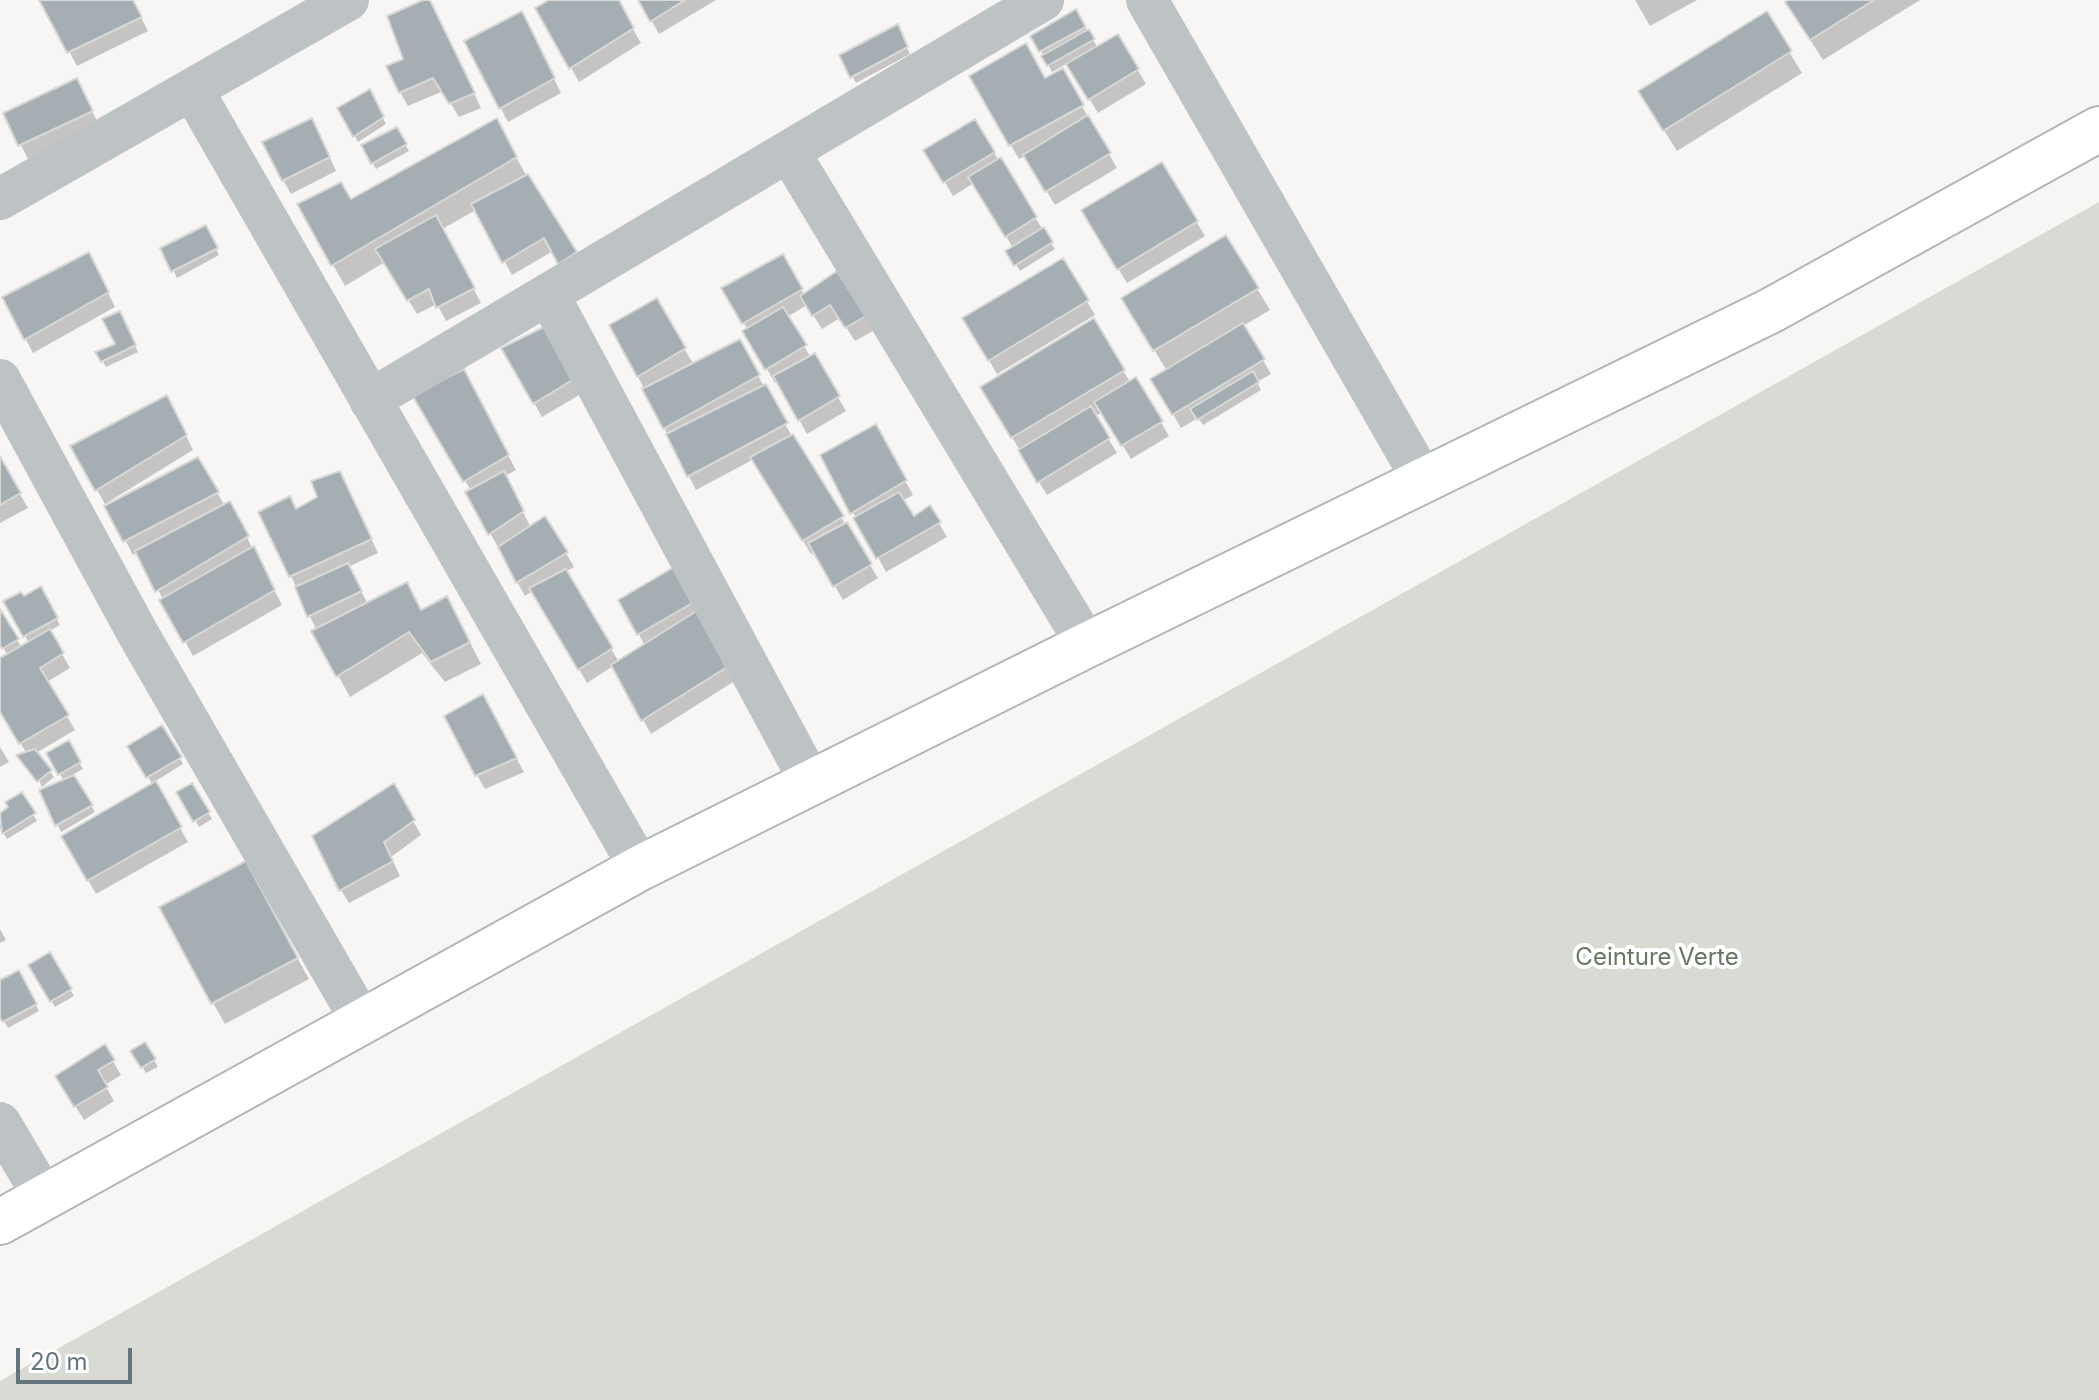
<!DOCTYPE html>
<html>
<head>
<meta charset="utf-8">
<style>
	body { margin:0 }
	#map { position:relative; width:2099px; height:1400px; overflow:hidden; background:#f7f6f4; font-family:Inter,sans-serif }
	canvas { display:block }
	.scale { position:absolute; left:16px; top:1348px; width:116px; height:36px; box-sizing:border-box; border:4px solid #63757d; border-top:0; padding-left:10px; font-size:24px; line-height:28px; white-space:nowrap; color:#63757d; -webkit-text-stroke:6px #fff; paint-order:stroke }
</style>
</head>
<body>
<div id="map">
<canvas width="2099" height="1400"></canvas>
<div class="scale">20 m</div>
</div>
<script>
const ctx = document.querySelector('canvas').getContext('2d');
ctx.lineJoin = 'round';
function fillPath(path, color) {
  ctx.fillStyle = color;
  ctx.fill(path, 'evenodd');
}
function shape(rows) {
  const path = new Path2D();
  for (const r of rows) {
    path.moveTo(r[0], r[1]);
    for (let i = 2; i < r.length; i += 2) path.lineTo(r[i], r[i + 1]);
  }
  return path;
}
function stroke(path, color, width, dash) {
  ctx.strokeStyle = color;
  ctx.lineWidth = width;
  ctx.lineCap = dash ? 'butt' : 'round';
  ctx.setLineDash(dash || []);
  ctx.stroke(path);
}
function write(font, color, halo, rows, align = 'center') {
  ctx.font = font + ' Inter,sans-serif';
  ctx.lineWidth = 8;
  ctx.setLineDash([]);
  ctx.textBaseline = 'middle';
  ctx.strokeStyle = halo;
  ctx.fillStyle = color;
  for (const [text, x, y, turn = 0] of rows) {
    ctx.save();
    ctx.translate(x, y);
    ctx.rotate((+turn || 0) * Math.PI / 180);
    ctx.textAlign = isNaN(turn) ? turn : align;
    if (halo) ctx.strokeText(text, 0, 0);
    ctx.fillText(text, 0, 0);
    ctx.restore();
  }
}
const green = shape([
	[2099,202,2099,1400,0,1400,0,1381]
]);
const shadow = shape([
	[42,0,132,0,148,31,77,66],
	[553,0,616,0,641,43,579,82,538,9],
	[640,0,716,0,659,34],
	[1635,0,1697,0,1650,26],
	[1792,0,1920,0,1823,60,1800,24],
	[1076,12,1098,48,1117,36,1146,84,1098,113,1068,63,1052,72,1033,36],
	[436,14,481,108,459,117,443,91,408,106,400,92,405,60],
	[1766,14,1802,73,1677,151,1653,113],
	[529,28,561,93,508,122,466,42],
	[900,33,910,54,856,83,842,56],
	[1062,71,1117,168,1055,205,1025,156,1019,159,971,77,1045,81],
	[369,92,386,124,358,142,340,109],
	[84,95,99,125,28,159,5,114],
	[312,120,336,171,291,194,283,180],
	[974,121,1055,249,1020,271,1008,252,1013,248,974,183,953,196,926,150],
	[396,129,409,151,376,169,364,146],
	[508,142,527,177,583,267,567,277,553,251,512,275,476,210,442,229,481,303,446,321,437,304,417,314,385,262,345,286,299,205,350,202],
	[1162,164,1205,236,1127,283,1083,211],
	[205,227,219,255,177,278,163,249],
	[1226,237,1270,310,1243,326,1271,374,1257,382,1261,390,1203,425,1198,418,1181,428,1153,379,1167,371,1136,320],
	[783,257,805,296,865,317,873,331,855,341,840,318,822,329,807,305,787,317,811,358,814,356,846,411,807,434,778,381,775,383,745,331,748,330,724,289],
	[1062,260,1095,315,997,374,965,319],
	[96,268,115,307,33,353,4,298],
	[656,301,694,365,739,342,793,438,878,578,843,600,815,552,811,554,754,459,696,490,612,326],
	[123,320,138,352,106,367,98,353,118,345],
	[1093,321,1130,382,1135,379,1169,436,1131,459,1102,412,1095,417,1117,453,1047,495,995,409],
	[547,328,581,394,542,417,504,349],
	[471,386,516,470,505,476,531,528,566,553,574,567,565,572,619,662,645,646,621,600,673,570,733,682,651,734,613,666,587,683,533,591,525,596,468,493,471,491,415,396],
	[174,411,193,450,105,504,73,447],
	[875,426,913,495,902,501,913,519,930,508,947,537,886,572,822,456],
	[197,459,225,506,229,503,282,605,193,656,138,552,133,555,107,506],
	[0,460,28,508,0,523],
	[347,487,378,553,348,567,368,604,458,619,481,664,445,682,422,653,350,697,314,632,317,631,291,576,296,511],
	[40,589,60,625,49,631,70,668,47,682,75,730,36,753,54,777,42,787,27,754,0,709,0,659,8,656,0,642,0,612,22,648,29,643,6,602,23,599],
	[482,697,524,772,485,789,477,775],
	[162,727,183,764,154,782,188,842,96,894,63,837,153,785,130,747],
	[68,743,83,769,72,775,95,812,61,832,42,791,64,781,49,754],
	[0,747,9,762,0,767],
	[192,786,212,819,199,827,179,793],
	[393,786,421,835,391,857,400,876,349,903,341,890],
	[21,795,37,821,7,839,0,828,0,815,11,808],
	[257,885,309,979,225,1024,213,1003],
	[0,929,6,940,0,943],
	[49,954,74,996,55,1007,31,966],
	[18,973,39,1011,8,1028,0,1013,0,982],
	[145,1044,158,1067,146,1073,133,1051],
	[105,1047,121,1075,105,1085,114,1101,84,1120,57,1077]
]);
const building = shape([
	[39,0,133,0,142,17,67,53,39,0],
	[423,0,430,0,475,93,449,104,433,78,399,93,386,66,403,59,387,16,423,0],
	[549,0,619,0,634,28,569,69,535,8,549,0],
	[638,0,685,0,650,22,638,0],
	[1788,0,1874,0,1810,40,1785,2,1788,0],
	[1076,9,1086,27,1039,52,1030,36,1076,9],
	[522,11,555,78,499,109,464,41,522,11],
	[1767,11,1792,51,1663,131,1638,91,1767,11],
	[898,24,908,47,850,78,839,55,898,24],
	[1089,29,1095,39,1047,66,1041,56,1089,29],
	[1118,34,1139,69,1088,100,1066,64,1118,34],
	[1026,43,1045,78,1063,68,1084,105,1009,146,969,76,1026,43],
	[77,78,93,111,18,146,3,113,77,78],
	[370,89,384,117,353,137,337,108,370,89],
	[1088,115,1111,153,1045,192,1023,155,1088,115],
	[312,118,330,157,282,181,262,142,312,118],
	[497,118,517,157,331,266,297,204,341,182,351,199,497,118],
	[975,119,995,152,943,183,923,150,975,119],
	[397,127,407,144,371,164,361,145,397,127],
	[1001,157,1037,217,1005,237,968,177,1001,157],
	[1162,162,1198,221,1117,270,1081,210,1162,162],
	[528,174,577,252,558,264,544,238,502,263,471,204,528,174],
	[436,215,475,288,436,308,429,289,407,301,375,249,436,215],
	[206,225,218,248,171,272,160,248,206,225],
	[1044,227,1053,242,1014,266,1005,251,1044,227],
	[1226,235,1259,288,1153,351,1121,298,1226,235],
	[89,252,109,292,24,340,2,297,89,252],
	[783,254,803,289,742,324,721,288,783,254],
	[1063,258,1089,300,988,361,962,318,1063,258],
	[837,271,866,316,845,328,830,305,812,316,800,296,837,271],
	[657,298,686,348,637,377,609,325,657,298],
	[783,307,807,345,765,370,742,331,783,307],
	[120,311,136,345,101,362,95,352,115,344,102,319,120,311],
	[1094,318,1125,370,1011,438,980,387,1094,318],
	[1243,323,1265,359,1172,415,1150,379,1243,323],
	[548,325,574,379,533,404,501,348,548,325],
	[740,339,760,375,663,429,642,389,740,339],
	[815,353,840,396,798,421,773,376,815,353],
	[464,369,509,455,463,482,412,395,464,369],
	[1253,371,1259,382,1197,420,1190,409,1253,371],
	[1136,377,1163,421,1121,446,1094,402,1136,377],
	[766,384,788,423,687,477,666,434,766,384],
	[167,395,187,435,95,491,70,446,167,395],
	[1091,406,1110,438,1037,483,1018,450,1091,406],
	[876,424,907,480,850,514,820,455,876,424],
	[793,434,844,516,802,541,750,457,793,434],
	[0,456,21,493,0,505,0,456],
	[198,457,219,492,123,542,104,506,198,457],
	[340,471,372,539,289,577,258,512,290,496,296,509,317,497,311,481,340,471],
	[504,471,524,511,488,535,465,492,504,471],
	[899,492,914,516,930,505,941,522,876,559,853,518,899,492],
	[230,501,249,536,155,592,135,551,230,501],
	[545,516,568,552,516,583,498,547,545,516],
	[847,522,872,564,833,587,808,543,847,522],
	[254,546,275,590,183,643,159,600,254,546],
	[348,563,362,591,307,617,295,587,348,563],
	[674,567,694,602,637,635,618,600,674,567],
	[566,569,613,648,578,670,529,588,566,569],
	[407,582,421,610,447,596,470,642,431,662,409,632,336,677,311,631,407,582],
	[41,586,58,618,23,637,3,601,21,592,24,596,41,586],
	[0,609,19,639,2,649,0,645,0,609],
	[698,610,727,667,641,721,611,665,698,610],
	[50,629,64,653,40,668,69,715,19,744,0,712,0,658,50,629],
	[483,694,517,758,475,776,444,716,483,694],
	[162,725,182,757,146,778,127,746,162,725],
	[69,740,81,762,58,775,46,753,69,740],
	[35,749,52,770,37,782,16,755,35,749],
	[74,775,93,805,55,826,39,790,74,775],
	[156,781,182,827,87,881,61,836,156,781],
	[192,783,210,812,193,822,176,792,192,783],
	[394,783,415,820,384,842,393,861,339,891,312,836,394,783],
	[22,792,36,813,2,834,0,813,8,807,5,802,22,792],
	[246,861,298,958,211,1004,159,907,246,861],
	[50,952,72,989,50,1002,28,965,50,952],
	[19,970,37,1004,3,1022,0,1018,0,980,19,970],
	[145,1042,156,1059,141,1068,130,1051,145,1042],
	[105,1044,115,1060,98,1070,108,1087,74,1107,55,1076,105,1044]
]);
const street = shape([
	[1147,0,1423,480],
	[192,89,640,868],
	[789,152,1087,645],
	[0,199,348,0],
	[548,294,811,783],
	[0,380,137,632,362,1022],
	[370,400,1043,0],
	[0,1123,44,1197]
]);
const secondary = shape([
	[0,1222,640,868,1087,645,1770,311,2099,129]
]);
const parkNames = [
	["Ceinture Verte",1657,958]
];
fillPath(green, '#d7dbd3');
fillPath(shadow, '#0003');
fillPath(building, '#a5afb3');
stroke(building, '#d8d8d6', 2);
stroke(secondary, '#b0b7ba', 48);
stroke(street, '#bdc3c5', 42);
stroke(secondary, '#fff', 44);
write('24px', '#687662', '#fff', parkNames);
</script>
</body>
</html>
